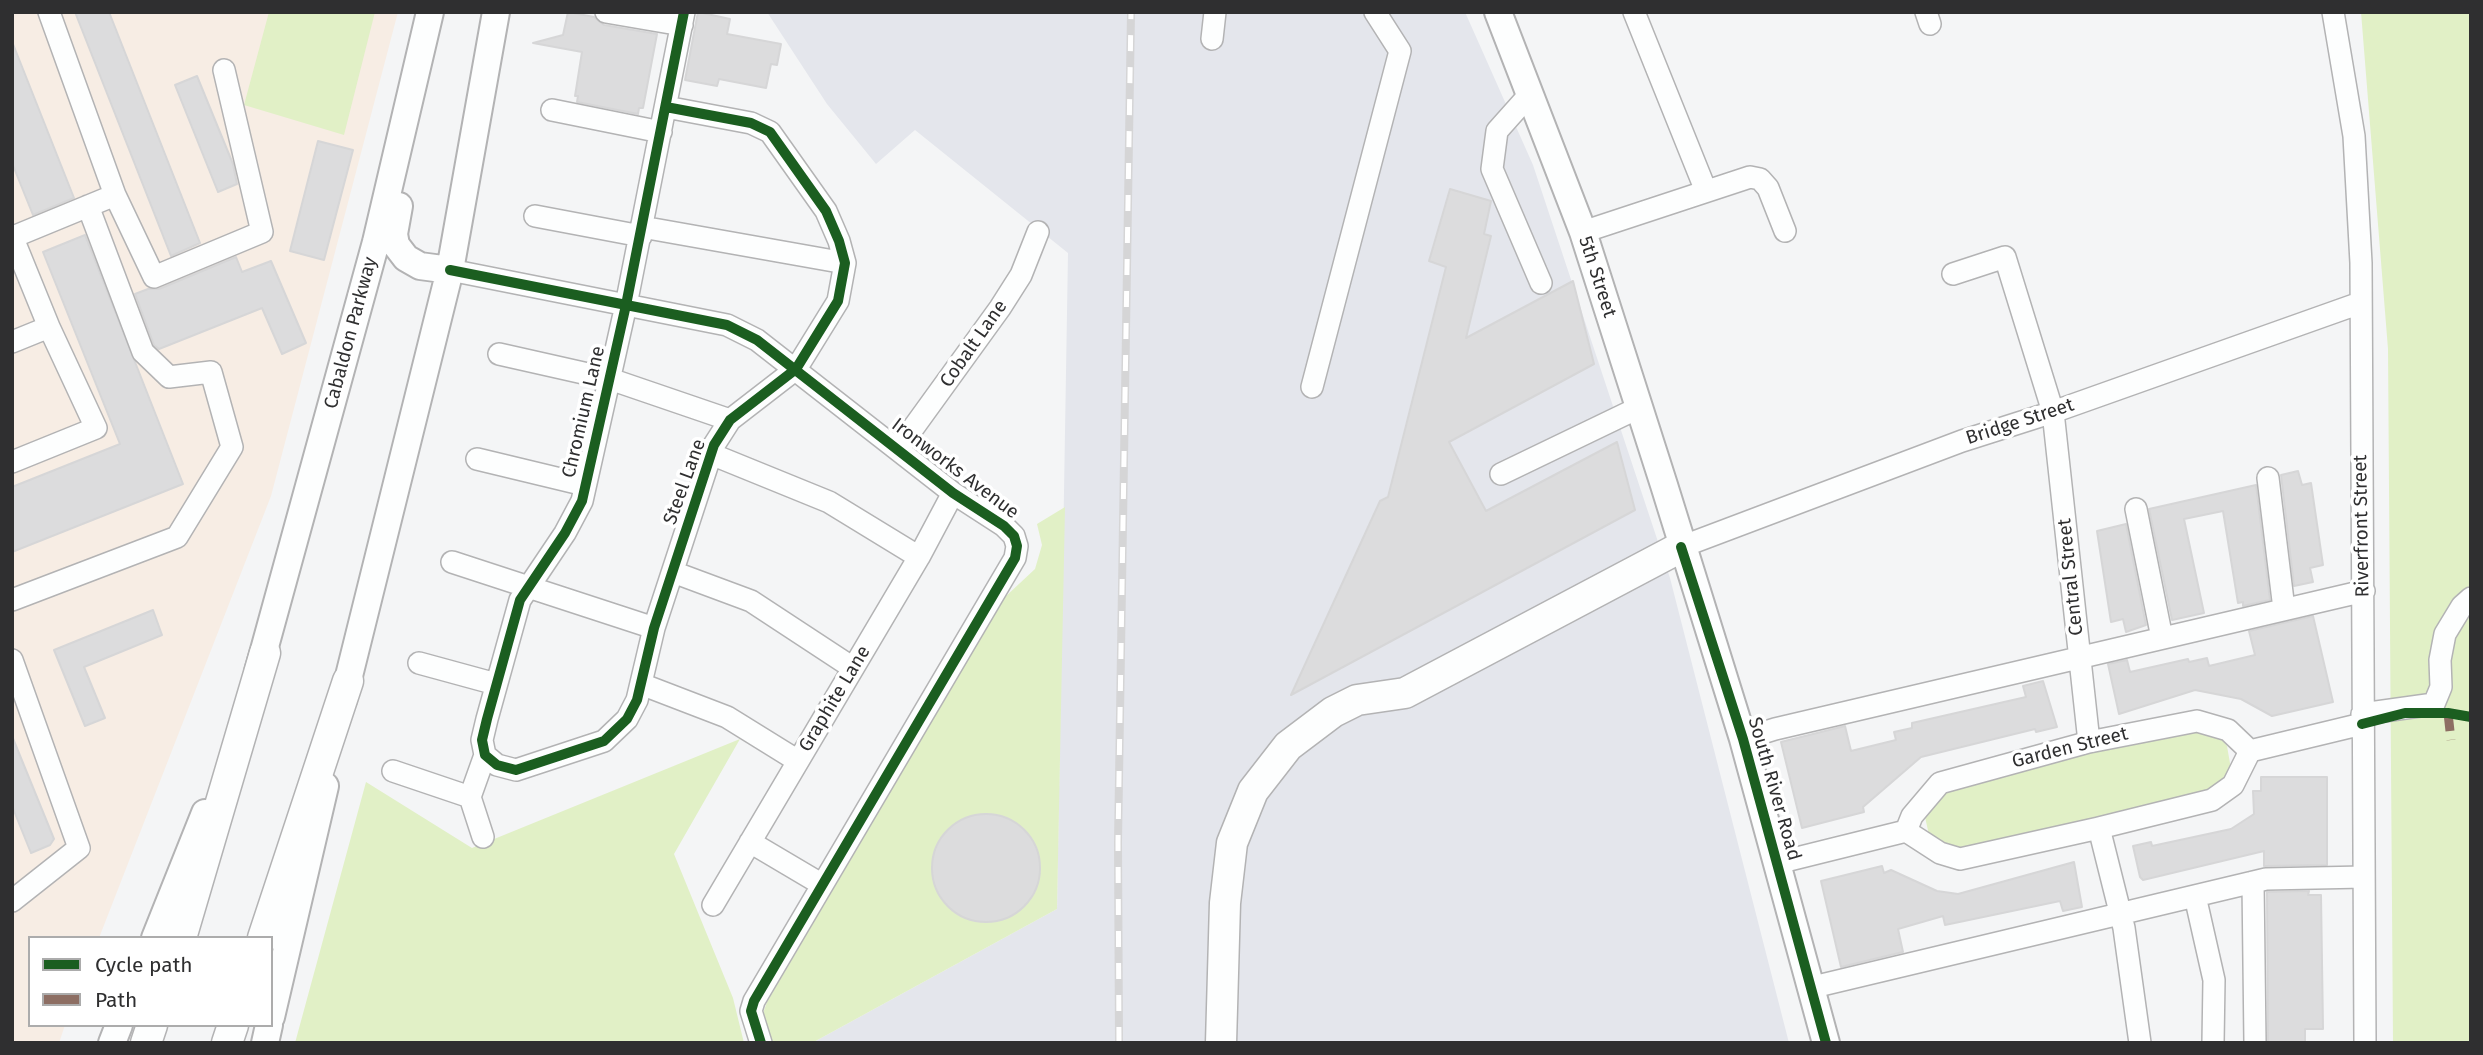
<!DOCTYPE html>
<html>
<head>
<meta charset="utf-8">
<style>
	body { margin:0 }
	#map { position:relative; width:2483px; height:1055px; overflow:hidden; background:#f4f5f6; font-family:"Fira Sans",sans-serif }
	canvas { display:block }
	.frame { position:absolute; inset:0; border:14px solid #2f2f30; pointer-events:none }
	.legend { position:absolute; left:28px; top:936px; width:245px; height:91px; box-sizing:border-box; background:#fff; border:2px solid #acacac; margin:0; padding:9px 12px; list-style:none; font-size:21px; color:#2f2f30 }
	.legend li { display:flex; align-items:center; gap:14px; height:35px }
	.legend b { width:35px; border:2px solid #acacac }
</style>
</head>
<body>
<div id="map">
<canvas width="2483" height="1055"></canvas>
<div class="frame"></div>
<ul class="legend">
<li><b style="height:9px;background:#1b5e20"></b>Cycle path</li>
<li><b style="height:9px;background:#8d6e63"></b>Path</li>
</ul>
</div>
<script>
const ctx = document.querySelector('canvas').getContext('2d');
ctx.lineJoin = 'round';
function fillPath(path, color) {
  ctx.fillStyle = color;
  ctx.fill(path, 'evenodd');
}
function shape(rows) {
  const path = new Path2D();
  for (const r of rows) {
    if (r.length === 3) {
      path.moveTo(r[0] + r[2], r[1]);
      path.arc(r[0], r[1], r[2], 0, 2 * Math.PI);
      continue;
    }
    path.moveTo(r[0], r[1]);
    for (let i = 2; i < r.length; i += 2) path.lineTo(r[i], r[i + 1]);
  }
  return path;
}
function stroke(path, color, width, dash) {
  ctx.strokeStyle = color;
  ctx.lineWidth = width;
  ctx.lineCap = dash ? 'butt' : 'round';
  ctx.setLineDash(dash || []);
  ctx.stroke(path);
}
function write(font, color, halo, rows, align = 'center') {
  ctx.font = font + ' "Fira Sans",sans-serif';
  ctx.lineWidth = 7;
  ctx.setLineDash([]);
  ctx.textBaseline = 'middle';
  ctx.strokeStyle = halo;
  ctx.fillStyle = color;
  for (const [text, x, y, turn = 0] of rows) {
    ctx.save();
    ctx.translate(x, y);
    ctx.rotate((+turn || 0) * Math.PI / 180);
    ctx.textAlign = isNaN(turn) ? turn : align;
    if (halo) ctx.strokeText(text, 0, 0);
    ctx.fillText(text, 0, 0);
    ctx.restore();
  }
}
const commercial = shape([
	[12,12,398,12,271,496,99,938,30,938,30,1025,65,1025,59,1043,12,1043]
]);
const built = shape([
	[767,12,1465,12,1533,165,1670,578,1789,1043,812,1043,1057,909,1068,253,915,130,876,164,827,104]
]);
const green = shape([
	[269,12,375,12,344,135,244,105],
	[2361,12,2471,12,2471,1043,2393,1043,2388,349],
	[1065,507,1057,909,812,1043,772,1043,762,1016,767,1002,1005,597,1035,569,1042,545,1037,524],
	[2185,730,2218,735,2227,746,2231,769,2218,790,1962,854,1929,835,1925,817,1945,787],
	[740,739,674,854,733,998,744,1043,295,1043,366,782,472,848]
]);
const building = shape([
	[75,12,109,12,200,243,171,256,75,12],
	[568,12,594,17,604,25,657,34,643,108,639,108,638,114,577,102,578,96,575,96,582,52,533,43,563,35,568,12],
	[698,12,730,19,727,34,781,44,777,65,771,64,766,88,719,79,717,86,685,80,698,12],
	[13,44,74,198,33,215,12,163,13,44],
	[197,76,233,164,237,184,218,192,175,85,197,76],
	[318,141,353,150,324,260,290,251,318,141],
	[1450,189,1491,201,1484,234,1491,236,1466,338,1573,281,1594,364,1449,442,1486,511,1617,442,1635,510,1291,695,1380,501,1388,497,1446,267,1429,261,1450,189],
	[85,235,183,484,12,552,12,487,120,444,43,252,85,235],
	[236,257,242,272,271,261,306,343,282,354,262,308,159,349,154,345,135,294,148,289,159,289,236,257],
	[2298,471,2302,485,2311,483,2323,565,2310,568,2313,582,2294,586,2281,475,2298,471],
	[2256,485,2270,600,2243,606,2243,602,2238,603,2223,511,2184,519,2204,613,2172,620,2149,509,2256,485],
	[2126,524,2146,625,2126,632,2123,619,2111,622,2097,531,2126,524],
	[153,610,162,635,84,667,105,718,85,726,54,650,153,610],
	[2313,616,2333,702,2272,716,2241,699,2195,690,2119,714,2108,664,2127,660,2130,672,2188,659,2189,662,2207,658,2209,666,2255,655,2249,631,2313,616],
	[2043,681,2057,727,2036,732,2035,729,1921,757,1863,807,1864,812,1802,828,1781,742,1845,726,1851,751,1896,740,1894,732,1912,728,1912,723,2026,697,2023,686,2043,681],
	[12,736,54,839,50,845,31,853,12,806,12,736],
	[2261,777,2327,777,2327,865,2264,866,2264,851,2143,880,2140,877,2133,846,2151,842,2152,846,2231,829,2254,814,2253,791,2261,791,2261,777],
	[986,868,54],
	[2074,862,2082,907,2063,911,2060,901,1945,925,1943,916,1898,929,1903,952,1841,967,1821,881,1882,866,1884,873,1891,870,1937,891,1958,894,2074,862],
	[2309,891,2308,895,2321,895,2323,1029,2305,1029,2305,1043,2268,1043,2267,892,2309,891]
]);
const minor = shape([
	[606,12,682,25],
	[1634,12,1706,191],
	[1926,12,1930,24],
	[2333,12,2354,136,2361,263,2365,1043],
	[1212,39,1215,12],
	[1530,94,1497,131,1492,169,1541,283],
	[666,107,751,123,770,132,826,211,839,241,845,263,838,301,796,369,730,420,714,445,654,628,637,700,627,719,604,741,516,770,497,765,485,755,482,740,487,719,520,600,565,533,582,501,626,305,684,12],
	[552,110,661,132],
	[115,195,154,277,262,232,224,70],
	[535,216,641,236],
	[642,227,845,263],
	[1583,232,1750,177,1760,179,1768,188,1785,231],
	[12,236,49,327,12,342],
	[13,237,115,195,49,12],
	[450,270,727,325,757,340,953,493,1004,526,1014,536,1017,546,1015,558,754,1001,751,1011,761,1043],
	[1953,274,2005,257,2053,412,2089,742],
	[499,354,610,379,730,420],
	[1312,387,1400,51,1375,12],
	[898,449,1000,308,1021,275,1038,232],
	[711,454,829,502,919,557],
	[477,459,585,485],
	[12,462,96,428,49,327],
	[1501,474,1638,408],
	[2268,478,2284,609],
	[2136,509,2162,638],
	[1681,547,1962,441,2053,412,2360,303],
	[452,562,654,628],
	[673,572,751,601,853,668],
	[12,600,177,537,232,447,211,372,169,377,143,352,88,206],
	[12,660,79,848,12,901],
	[419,663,496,684],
	[641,684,727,717,798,761],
	[2362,714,2434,704,2441,687,2440,660,2445,634,2462,606,2471,598],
	[1743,739,1775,729,2364,591],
	[2250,751,2362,724],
	[393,771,470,797],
	[2099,828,2124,928,2140,1043],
	[1906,831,1912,816,1940,783,2089,742,2197,721,2228,730,2250,751],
	[1906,831,1940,853,1960,859,2099,828,2212,800,2233,785,2250,751],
	[483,837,470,797,485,755],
	[750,842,821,884],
	[1777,863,1906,831],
	[2253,882,2255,1043],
	[2195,896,2214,980,2213,1043],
	[713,905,919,557,953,493],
	[1809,988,2266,879,2364,877]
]);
const major = shape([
	[1498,12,1583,232,1664,485,1743,739,1826,1043],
	[399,206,394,234,396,245,406,258,420,266,450,270],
	[258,672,376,242,430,12],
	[343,700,450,270,496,12],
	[155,938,205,813],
	[271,1017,325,786],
	[112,1043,119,1025],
	[265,1043,269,1025]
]);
const highway = shape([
	[181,938,265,653],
	[263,938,348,681],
	[146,1043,152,1025],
	[227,1043,233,1025],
	[1221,1043,1225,903,1232,843,1253,791,1288,746,1333,712,1357,700,1405,693,1681,547]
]);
const rail = shape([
	[1119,1043,1118,842,1131,12]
]);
const quiet = shape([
	[2448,713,2451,740]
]);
const cycleway = shape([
	[666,107,751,123,770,132,826,211,839,241,845,263,838,301,796,369,730,420,714,445,654,628,637,700,627,719,604,741,516,770,497,765,485,755,482,740,487,719,520,600,565,533,582,501,626,305,684,12],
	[450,270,727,325,757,340,953,493,1004,526,1014,536,1017,546,1015,558,754,1001,751,1011,761,1043],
	[1681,547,1743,739,1826,1043],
	[2362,724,2405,713,2448,713,2471,717]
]);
const streetNames = [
	["5th Street",1597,277,72],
	["Cabaldon Parkway",351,333,-75],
	["Cobalt Lane",974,344,-55],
	["Chromium Lane",584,412,-77],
	["Bridge Street",2020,422,-18],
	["Ironworks Avenue",955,469,37],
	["Steel Lane",685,482,-70],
	["Riverfront Street",2362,526,-91],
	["Central Street",2071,577,-96],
	["Graphite Lane",835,699,-59],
	["Garden Street",2070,748,-14],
	["South River Road",1774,789,74]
];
fillPath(commercial, '#f7ede4');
fillPath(built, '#e4e6ec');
fillPath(green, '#e1f0c6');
fillPath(building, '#dcdcdd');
stroke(building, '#d6d6d7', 2);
stroke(minor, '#b3b3b4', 24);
stroke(major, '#b3b3b4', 30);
stroke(highway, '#b3b3b4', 33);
stroke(minor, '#fdfefe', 21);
stroke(major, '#fdfefe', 26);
stroke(highway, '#fdfefe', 30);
stroke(rail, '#d5d5d6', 8);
stroke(rail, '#fff', 5, [16]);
stroke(quiet, '#8d6e63', 9, [18, 9]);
stroke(cycleway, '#1b5e20', 10);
write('19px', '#2f2f30', '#fff', streetNames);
</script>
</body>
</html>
